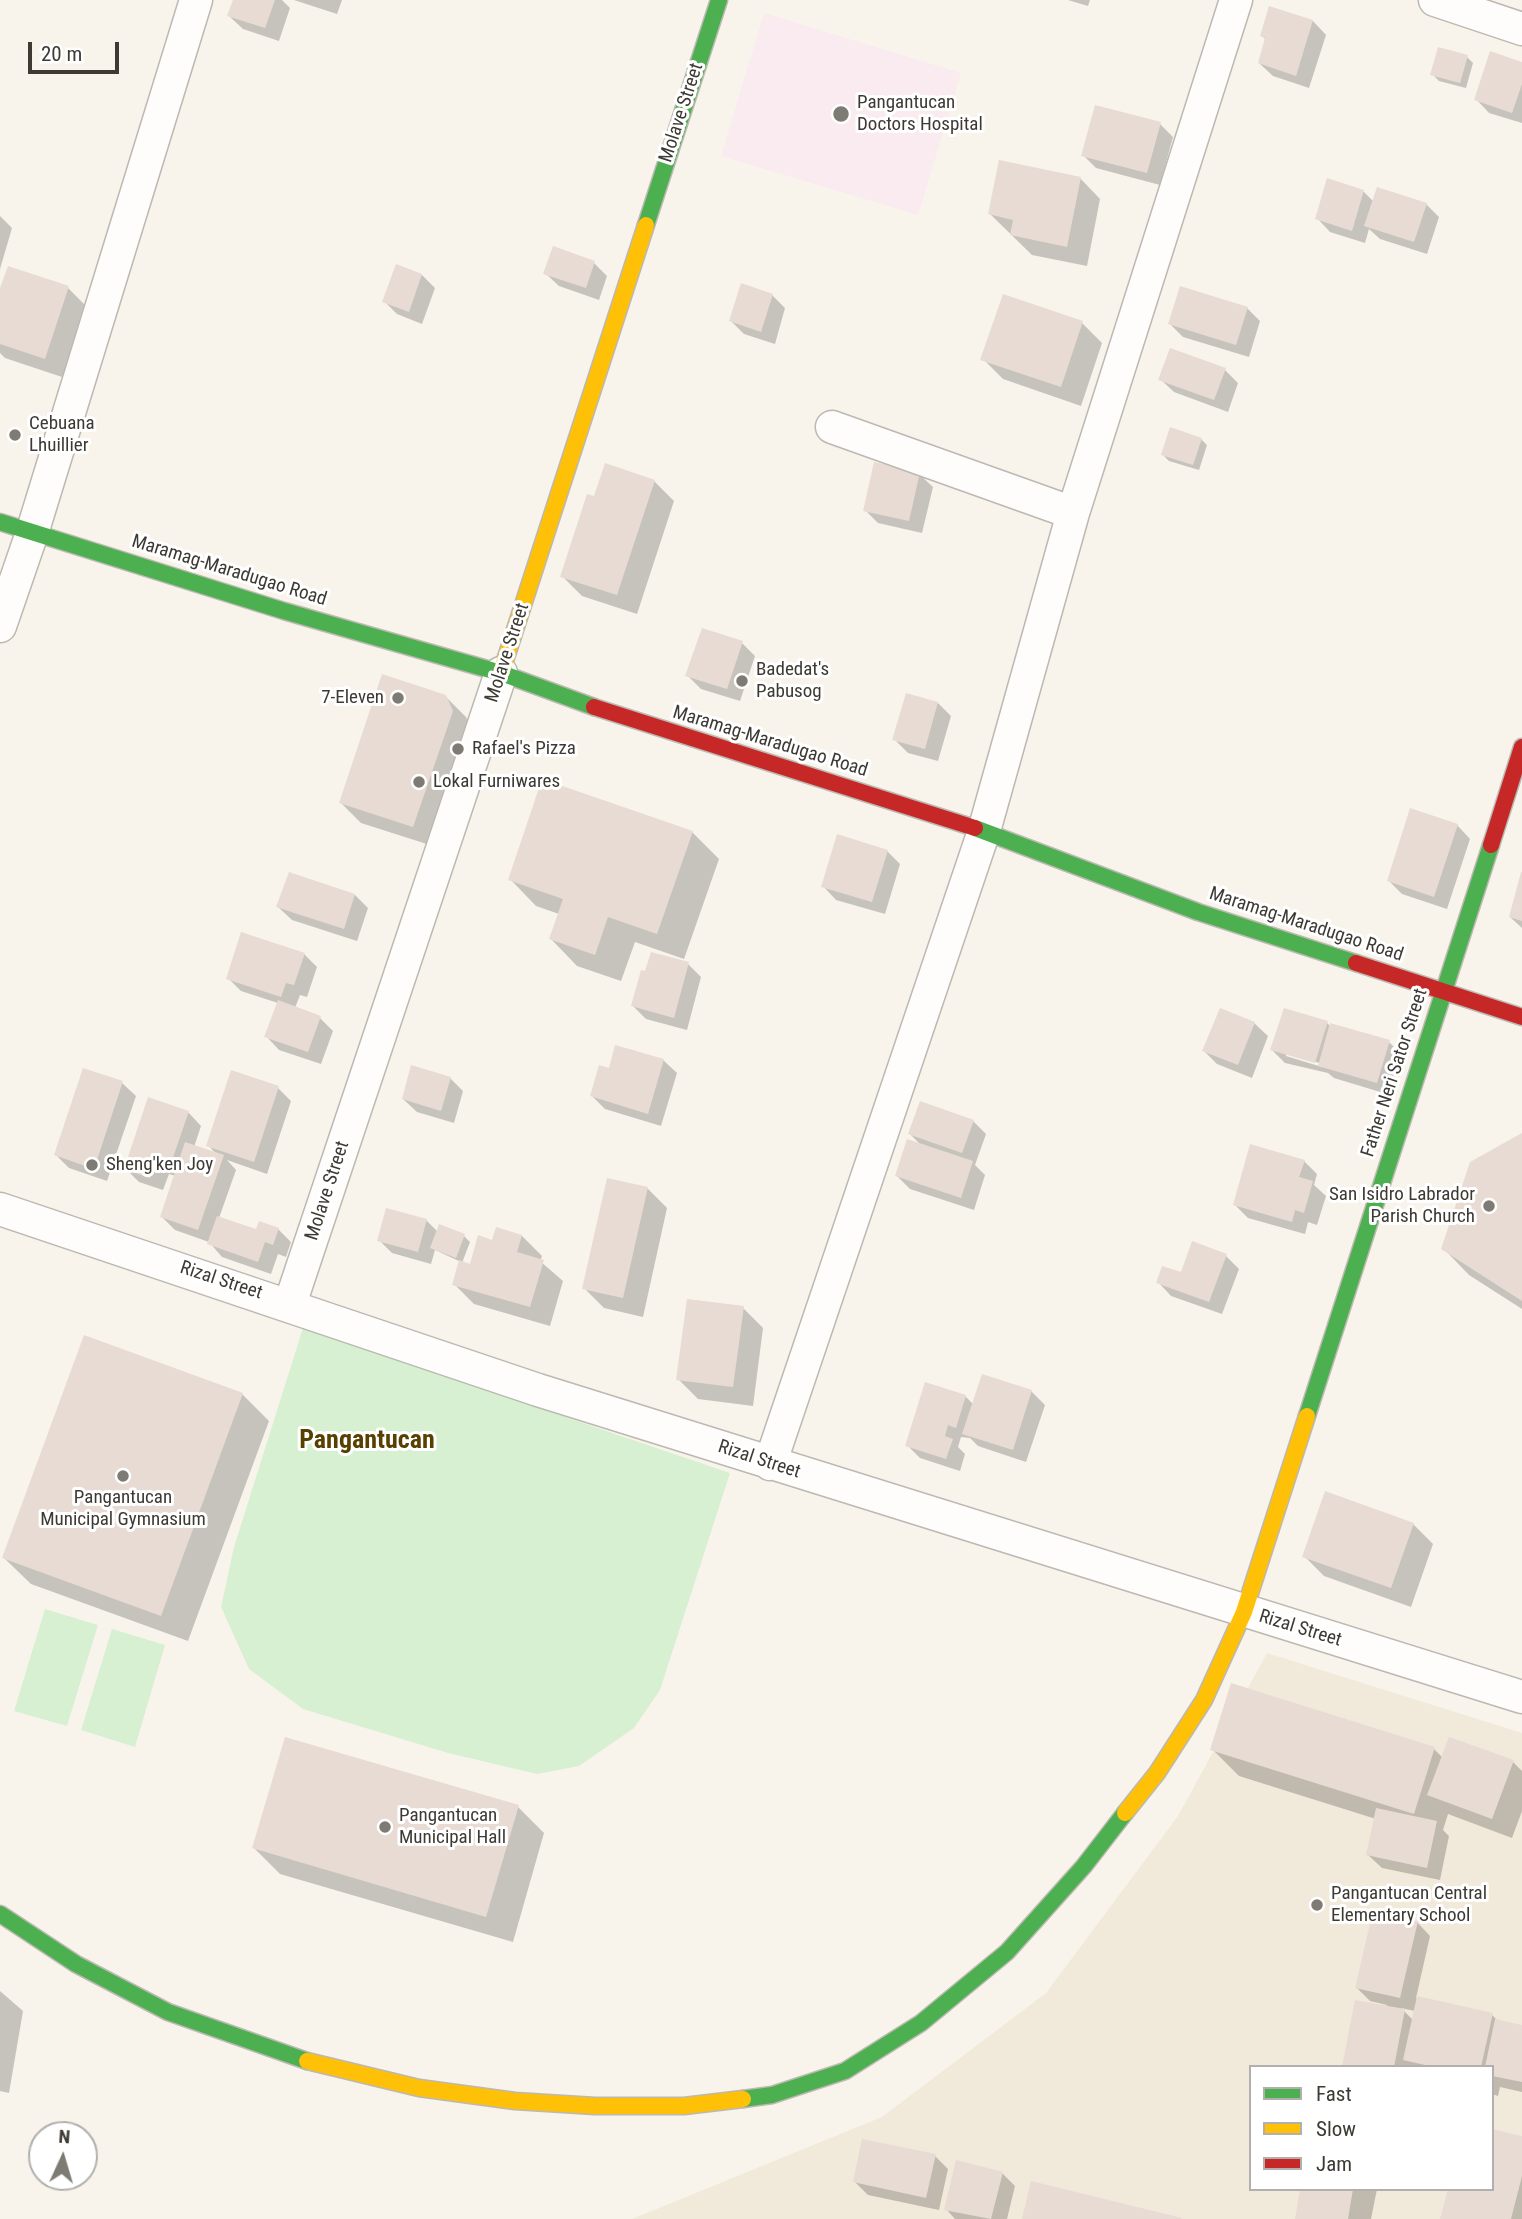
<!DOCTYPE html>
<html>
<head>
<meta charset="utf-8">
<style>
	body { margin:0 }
	#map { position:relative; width:1522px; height:2219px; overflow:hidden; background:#f8f4eb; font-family:"Roboto Condensed",sans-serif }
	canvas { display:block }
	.legend { position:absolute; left:1249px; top:2065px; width:245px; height:126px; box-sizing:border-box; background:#fff; border:2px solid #b1b0ae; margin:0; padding:9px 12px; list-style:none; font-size:21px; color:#3d3a34 }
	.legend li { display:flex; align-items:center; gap:14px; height:35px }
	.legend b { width:35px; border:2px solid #b1b0ae }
	.north { position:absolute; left:28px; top:2121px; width:70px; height:70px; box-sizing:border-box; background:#fff; border:2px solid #b1b0ae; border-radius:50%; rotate:4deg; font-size:19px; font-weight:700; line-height:28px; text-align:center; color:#3d3a34 }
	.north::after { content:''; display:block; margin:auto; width:24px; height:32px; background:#7e7b74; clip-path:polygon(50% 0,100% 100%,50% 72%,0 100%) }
	.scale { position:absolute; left:28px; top:42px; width:91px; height:32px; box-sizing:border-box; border:4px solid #3d3a34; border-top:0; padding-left:9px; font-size:21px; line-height:24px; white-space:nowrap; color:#3d3a34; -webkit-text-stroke:5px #fff; paint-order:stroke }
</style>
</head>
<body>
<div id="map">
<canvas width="1522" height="2219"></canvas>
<ul class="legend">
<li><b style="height:9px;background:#4caf50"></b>Fast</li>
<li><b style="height:9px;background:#ffc107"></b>Slow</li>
<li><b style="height:9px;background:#c62828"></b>Jam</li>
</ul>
<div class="north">N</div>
<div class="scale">20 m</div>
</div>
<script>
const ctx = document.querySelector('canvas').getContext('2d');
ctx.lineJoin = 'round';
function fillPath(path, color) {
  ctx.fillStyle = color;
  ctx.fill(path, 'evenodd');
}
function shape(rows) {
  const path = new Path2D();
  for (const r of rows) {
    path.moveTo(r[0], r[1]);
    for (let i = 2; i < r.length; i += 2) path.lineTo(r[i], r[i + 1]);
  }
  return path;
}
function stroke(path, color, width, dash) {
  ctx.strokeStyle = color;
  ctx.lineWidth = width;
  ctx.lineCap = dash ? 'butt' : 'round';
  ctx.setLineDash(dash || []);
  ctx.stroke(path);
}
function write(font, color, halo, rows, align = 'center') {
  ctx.font = font + ' "Roboto Condensed",sans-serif';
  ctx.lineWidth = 6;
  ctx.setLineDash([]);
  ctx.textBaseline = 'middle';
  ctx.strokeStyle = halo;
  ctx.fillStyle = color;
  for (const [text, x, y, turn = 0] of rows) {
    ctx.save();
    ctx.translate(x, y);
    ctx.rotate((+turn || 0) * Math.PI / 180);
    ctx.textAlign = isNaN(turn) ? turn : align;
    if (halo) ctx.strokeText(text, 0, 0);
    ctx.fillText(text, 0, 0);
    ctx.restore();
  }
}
const built = shape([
	[1267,1653,1522,1733,1522,2219,632,2219,882,2117,1046,1993,1178,1816],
	[1251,2067,1492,2067,1492,2189,1251,2189]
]);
const medical = shape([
	[764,13,961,73,918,215,721,156]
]);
const green = shape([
	[303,1328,730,1473,660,1690,634,1728,579,1766,537,1774,448,1753,303,1709,249,1669,221,1607,234,1547],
	[45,1609,98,1625,67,1726,14,1711],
	[112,1629,165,1645,135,1747,81,1730]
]);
const shadow = shape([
	[235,0,282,0,290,8,279,41,243,29,229,16],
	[294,0,342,0,337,14],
	[1068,0,1090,0,1088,6],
	[1313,21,1326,35,1309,88,1273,76,1259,63,1266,40,1262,36],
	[1467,57,1473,63,1466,88,1439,81,1432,74],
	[1522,64,1522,123,1489,113,1476,99],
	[1160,124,1173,137,1160,185,1096,168,1083,155],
	[1080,178,1100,199,1087,266,1032,255,990,214],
	[1328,181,1364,192,1374,202,1426,204,1439,217,1427,254,1380,239,1369,229,1365,243,1330,232,1317,218],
	[0,216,12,228,0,269],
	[594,263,607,276,599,300,559,286,545,273],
	[422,275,435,288,422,324,397,314,384,301],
	[68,288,88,308,65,378,5,358,0,353,0,294],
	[772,295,785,308,775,344,744,334,731,321],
	[1004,296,1082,323,1102,343,1081,406,1003,379,983,359],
	[1247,308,1260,321,1249,357,1183,337,1170,324],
	[1225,370,1238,383,1228,412,1174,392,1160,379],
	[1201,439,1207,445,1199,470,1169,461,1163,455],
	[919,474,933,487,922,533,878,523,865,510],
	[654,481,674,501,637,614,582,596,562,576,595,498],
	[742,643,755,656,740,701,701,689,687,675],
	[445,696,466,717,473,732,433,846,361,823,341,803],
	[938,703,951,716,938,761,908,753,894,739],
	[1457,825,1470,839,1447,909,1402,894,1389,881],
	[692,832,719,859,684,959,635,942,621,981,577,966,551,939,559,914,536,906,510,879],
	[887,851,900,864,885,914,836,900,823,886],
	[1522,875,1522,928,1510,917],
	[355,895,368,908,357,941,292,920,278,907],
	[304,954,317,967,307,997,300,995,295,1008,320,1018,333,1031,321,1064,279,1050,266,1036,278,1003,241,991,228,978],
	[688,964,701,977,687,1030,646,1019,633,1006],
	[1254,1023,1268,1036,1252,1078,1217,1064,1204,1051],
	[1327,1023,1331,1027,1389,1042,1402,1055,1390,1095,1334,1078,1328,1073,1285,1063,1272,1050],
	[1286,1053,1323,1064,1322,1067,1286,1056],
	[663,1060,677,1073,661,1126,605,1109,592,1096,610,1070],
	[450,1078,463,1091,454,1123,417,1112,403,1099],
	[122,1083,136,1096,107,1181,69,1168,56,1155],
	[278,1088,291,1101,267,1174,227,1160,236,1170,219,1218,257,1231,278,1229,291,1242,286,1257,278,1254,271,1274,222,1257,209,1242,175,1230,162,1217,176,1176,169,1174,163,1190,139,1182,126,1169,188,1112,201,1126,194,1147,217,1155,208,1145],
	[973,1121,986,1134,975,1165,985,1175,974,1210,910,1189,897,1176,922,1146,910,1134],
	[1522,1135,1522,1309,1469,1275,1443,1248],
	[1304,1161,1317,1174,1314,1185,1326,1196,1317,1225,1308,1222,1305,1234,1248,1218,1235,1205],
	[647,1188,667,1208,643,1317,604,1308,584,1288],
	[426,1220,438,1232,464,1236,470,1242,462,1263,471,1266,494,1242,522,1236,542,1256,540,1261,563,1281,550,1326,474,1304,454,1284,461,1262,435,1250,431,1264,392,1253,379,1240],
	[1226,1256,1239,1269,1222,1314,1171,1296,1158,1282],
	[743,1308,763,1328,753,1406,698,1399,678,1379],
	[926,1385,966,1397,974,1405,1031,1391,1045,1405,1026,1462,978,1446,970,1438,961,1437,958,1447,965,1454,960,1471,920,1458,907,1445],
	[242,1394,269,1421,188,1641,31,1584,4,1558],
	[1413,1524,1433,1544,1411,1607,1324,1576,1304,1556],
	[1212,1749,1434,1749,1443,1758,1513,1762,1522,1771,1522,1811,1512,1838,1448,1814,1443,1830,1449,1836,1440,1880,1382,1868,1368,1855,1376,1819,1239,1776],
	[518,1807,544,1833,513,1942,280,1874,254,1848],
	[1417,1922,1430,1936,1416,1998,1492,2015,1499,2022,1522,2027,1522,2092,1500,2087,1498,2096,1492,2094,1492,2067,1344,2067,1387,2005,1370,2001,1357,1988],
	[1401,2008,1415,2011,1413,2020],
	[0,1991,23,2011,9,2093,0,2091],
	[1522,2138,1522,2219,1442,2219,1492,2189],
	[935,2156,948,2169,939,2210,868,2195,855,2182],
	[1002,2173,1015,2186,1007,2219,955,2219,946,2209],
	[1302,2189,1377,2189,1371,2219,1297,2219]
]);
const building = shape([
	[233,0,275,0,265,28,227,16],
	[1269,6,1313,20,1296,76,1258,63,1265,38,1260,36],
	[1438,47,1468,55,1460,83,1430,75],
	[1490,51,1522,62,1522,84,1512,113,1474,100],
	[1095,105,1161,122,1147,173,1081,156],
	[999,160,1081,177,1067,247,1010,235,1013,220,988,214],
	[1327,178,1364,190,1352,231,1315,219],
	[1377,187,1427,203,1414,242,1364,226],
	[553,246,595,261,586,288,543,274],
	[396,264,422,274,409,312,382,302],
	[8,266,69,286,45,359,0,344,0,288],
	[741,283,773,294,761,332,729,321],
	[1180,286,1248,307,1236,345,1168,324],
	[1003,294,1083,321,1061,387,980,360],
	[1170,348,1226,368,1214,400,1158,380],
	[1170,427,1202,438,1193,465,1161,455],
	[874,462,920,472,909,521,863,511],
	[605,463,655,480,617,595,560,577,587,494,594,496],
	[702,628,743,641,727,689,685,676],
	[382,674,446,695,453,711,413,827,339,803],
	[906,693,938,702,925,749,892,740],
	[542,779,693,831,657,934,608,917,595,955,549,939,563,899,508,880],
	[1410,808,1458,824,1434,897,1387,881],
	[837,834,888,850,872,902,821,887],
	[289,872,355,894,344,929,276,907],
	[1521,872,1522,872,1522,921,1509,917],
	[241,932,305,953,294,985,286,983,281,997,226,979],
	[651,952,689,962,674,1018,631,1006,641,970,645,971],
	[278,1000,321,1016,308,1052,264,1037],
	[1220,1008,1255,1022,1238,1065,1202,1051],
	[1284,1008,1328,1021,1315,1063,1270,1050],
	[1330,1023,1390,1040,1377,1083,1318,1066],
	[615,1045,664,1059,648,1114,590,1096,599,1065,609,1068],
	[411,1065,451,1077,441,1111,402,1099],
	[83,1068,123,1081,94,1169,54,1155],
	[231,1070,279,1086,254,1162,206,1146],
	[148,1097,189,1111,170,1166,155,1161,150,1178,124,1169],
	[920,1101,974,1120,962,1153,908,1134],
	[1522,1133,1522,1301,1441,1249,1470,1162],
	[907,1139,973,1161,961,1198,895,1176],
	[185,1142,224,1155,198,1230,160,1217],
	[1250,1144,1305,1160,1299,1177,1313,1181,1304,1213,1295,1210,1292,1222,1233,1205],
	[607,1178,648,1187,623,1298,582,1289],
	[386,1208,427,1219,418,1252,377,1241],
	[217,1216,256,1229,259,1221,279,1228,273,1245,265,1242,258,1262,207,1244],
	[439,1224,465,1234,456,1258,430,1248],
	[496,1227,522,1235,517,1252,544,1260,530,1307,452,1285,459,1260,470,1264,478,1235,492,1240],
	[1192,1241,1227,1254,1209,1302,1156,1283,1162,1266,1181,1272],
	[687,1299,744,1306,733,1387,676,1380],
	[84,1335,243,1393,161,1616,2,1558],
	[982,1374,1032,1390,1013,1450,962,1434],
	[925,1382,966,1395,956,1428,948,1425,945,1436,953,1439,946,1459,905,1446],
	[1325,1491,1414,1523,1391,1588,1302,1557],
	[1231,1683,1435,1747,1414,1814,1210,1750],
	[285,1737,519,1805,486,1917,252,1848],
	[1449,1737,1514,1760,1492,1819,1427,1795],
	[1376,1808,1437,1821,1427,1868,1366,1855],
	[1373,1911,1418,1921,1400,1998,1355,1988],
	[1417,1996,1493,2013,1481,2067,1434,2067,1403,2060],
	[1355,2000,1405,2009,1394,2067,1342,2067],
	[1495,2019,1522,2025,1522,2082,1492,2076,1492,2067,1485,2067],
	[1492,2129,1522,2136,1522,2176,1511,2219,1440,2219,1448,2189,1492,2189],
	[862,2139,936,2154,926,2198,853,2182],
	[956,2160,1003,2172,991,2219,944,2210],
	[1031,2181,1182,2218,1181,2219,1022,2219],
	[1300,2189,1353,2189,1348,2219,1295,2219]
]);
const street = shape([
	[1435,0,1522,29],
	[832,427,1073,513],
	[0,626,32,533,196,0],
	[0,1209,538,1390,1522,1697],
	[290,1304,501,673],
	[770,1464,984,831,1073,513,1236,0]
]);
const fast = shape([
	[646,225,719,0],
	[0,522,284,611,501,673,594,707],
	[975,828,1198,912,1356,963],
	[1307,1416,1491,845],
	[0,1914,76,1964,168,2012,307,2061],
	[743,2099,772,2095,845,2071,921,2023,1007,1952,1084,1866,1125,1813]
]);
const slow = shape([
	[501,673,646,225],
	[1125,1813,1157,1773,1204,1700,1244,1612,1307,1416],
	[307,2061,419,2088,515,2101,595,2106,684,2106,743,2099]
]);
const jam = shape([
	[594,707,975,828],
	[1491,845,1522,747],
	[1356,963,1522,1017]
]);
const markers = [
	[841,114,9,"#7e7b74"],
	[15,435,7,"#7e7b74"],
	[742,681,7,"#7e7b74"],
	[398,698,7,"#7e7b74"],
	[458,749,7,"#7e7b74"],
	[419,782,7,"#7e7b74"],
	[92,1165,7,"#7e7b74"],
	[1489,1206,7,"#7e7b74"],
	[123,1476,7,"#7e7b74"],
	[385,1827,7,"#7e7b74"],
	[1317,1905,7,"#7e7b74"]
];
const poiNames = [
	["Pangantucan",857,103],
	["Doctors Hospital",857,125],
	["Cebuana",29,424],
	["Lhuillier",29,446],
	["Badedat's",756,670],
	["Pabusog",756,692],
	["7-Eleven",384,698,"right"],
	["Rafael's Pizza",472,749],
	["Lokal Furniwares",433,782],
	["Sheng'ken Joy",106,1165],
	["San Isidro Labrador",1475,1195,"right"],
	["Parish Church",1475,1217,"right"],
	["Pangantucan",123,1498,"center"],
	["Municipal Gymnasium",123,1520,"center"],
	["Pangantucan",399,1816],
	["Municipal Hall",399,1838],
	["Pangantucan Central",1331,1894],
	["Elementary School",1331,1916]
];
const streetNames = [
	["Molave Street",682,113,-72],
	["Maramag-Maradugao Road",229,571,17],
	["Molave Street",508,653,-72],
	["Maramag-Maradugao Road",770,742,17],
	["Maramag-Maradugao Road",1306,925,18],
	["Father Neri Sator Street",1395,1073,-72],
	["Molave Street",328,1191,-72],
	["Rizal Street",221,1281,18],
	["Rizal Street",759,1460,18],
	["Rizal Street",1300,1629,17]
];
const districtNames = [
	["Pangantucan",367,1441]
];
fillPath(built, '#f1e9da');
fillPath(medical, '#f9ebef');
fillPath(green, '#d7f0d2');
fillPath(shadow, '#0003');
fillPath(building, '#e8dbd4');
stroke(street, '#bcb8b2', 35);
stroke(fast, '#bcb8b2', 19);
stroke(slow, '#bcb8b2', 19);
stroke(jam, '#bcb8b2', 19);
stroke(street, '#fefdfc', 32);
stroke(fast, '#4caf50', 16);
stroke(slow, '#ffc107', 16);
stroke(jam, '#c62828', 16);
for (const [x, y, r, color] of markers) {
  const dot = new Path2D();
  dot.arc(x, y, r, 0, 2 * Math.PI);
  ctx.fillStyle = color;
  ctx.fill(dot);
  stroke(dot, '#fff', 2.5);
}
write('19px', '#3d3a34', '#fff', poiNames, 'left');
write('19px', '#3d3a34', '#fff', streetNames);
write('bold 26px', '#574000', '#fff', districtNames);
</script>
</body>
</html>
